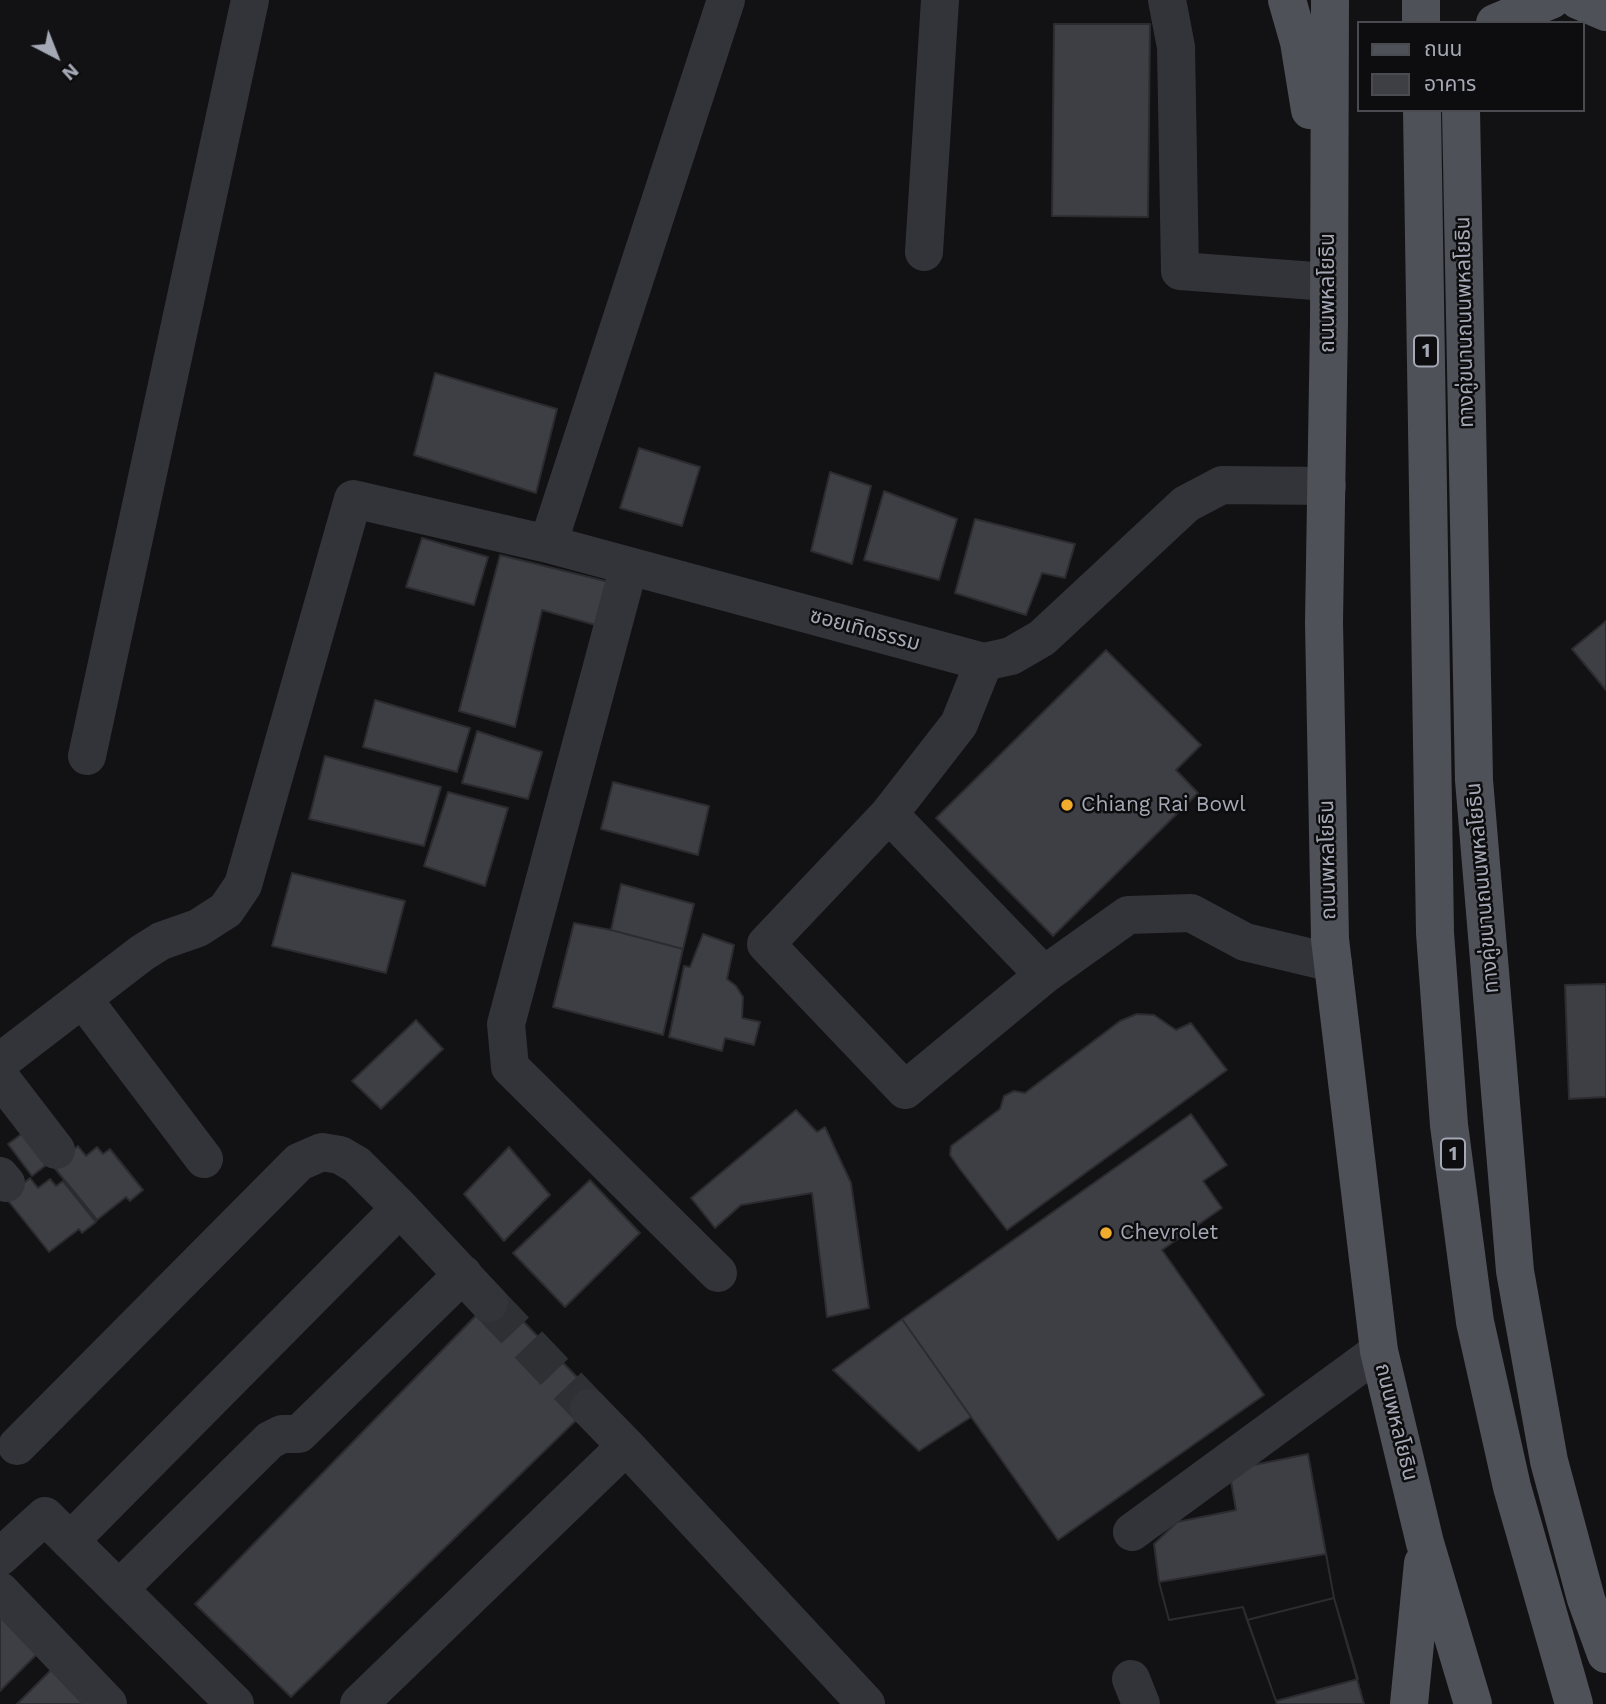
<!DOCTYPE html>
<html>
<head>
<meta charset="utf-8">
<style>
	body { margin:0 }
	#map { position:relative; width:1606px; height:1704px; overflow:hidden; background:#121214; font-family:"Work Sans","Noto Sans Thai",sans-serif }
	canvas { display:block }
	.legend { position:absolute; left:1357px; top:21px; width:228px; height:91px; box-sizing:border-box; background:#0d0d0f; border:2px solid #494b51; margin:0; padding:9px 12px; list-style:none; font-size:21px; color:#a4a9b5 }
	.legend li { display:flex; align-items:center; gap:14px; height:35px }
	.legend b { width:35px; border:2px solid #494b51 }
	.north { position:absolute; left:21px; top:21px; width:70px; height:70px; -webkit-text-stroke:5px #0d0d0f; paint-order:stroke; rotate:138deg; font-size:19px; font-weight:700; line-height:28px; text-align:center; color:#a4a9b5 }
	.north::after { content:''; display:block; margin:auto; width:24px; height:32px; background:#a4a9b5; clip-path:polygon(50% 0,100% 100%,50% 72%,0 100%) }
</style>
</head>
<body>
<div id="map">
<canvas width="1606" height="1704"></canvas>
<ul class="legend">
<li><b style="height:9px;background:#4f5158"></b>ถนน</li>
<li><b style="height:19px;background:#3e3f44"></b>อาคาร</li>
</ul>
<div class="north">N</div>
</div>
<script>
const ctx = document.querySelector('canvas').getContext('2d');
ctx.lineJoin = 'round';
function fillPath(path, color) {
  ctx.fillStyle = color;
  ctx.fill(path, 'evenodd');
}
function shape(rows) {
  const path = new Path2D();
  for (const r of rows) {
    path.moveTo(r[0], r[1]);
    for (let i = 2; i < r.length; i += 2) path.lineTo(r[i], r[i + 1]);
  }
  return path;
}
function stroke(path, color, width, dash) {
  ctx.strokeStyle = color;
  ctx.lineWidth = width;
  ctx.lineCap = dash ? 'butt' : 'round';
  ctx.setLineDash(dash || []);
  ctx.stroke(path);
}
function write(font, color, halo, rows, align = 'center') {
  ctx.font = font + ' "Work Sans","Noto Sans Thai",sans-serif';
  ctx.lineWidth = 5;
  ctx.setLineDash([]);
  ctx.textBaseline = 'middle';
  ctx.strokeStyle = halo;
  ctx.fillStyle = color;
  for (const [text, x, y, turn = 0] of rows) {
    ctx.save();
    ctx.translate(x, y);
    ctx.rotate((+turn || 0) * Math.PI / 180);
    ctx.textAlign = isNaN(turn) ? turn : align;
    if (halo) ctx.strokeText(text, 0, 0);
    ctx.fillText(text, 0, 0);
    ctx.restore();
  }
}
const building = shape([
	[1054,24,1150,24,1148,217,1052,216,1054,24],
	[435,373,557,409,536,493,414,455,435,373],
	[639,448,700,467,682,526,620,508,639,448],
	[830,472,871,486,852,564,811,551,830,472],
	[884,491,957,519,939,580,864,560,884,491],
	[975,519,1075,544,1065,578,1042,573,1026,615,955,593,975,519],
	[422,538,488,557,474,605,406,587,422,538],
	[500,555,609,582,599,626,542,610,515,727,459,711,500,555],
	[1606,621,1606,690,1572,649,1606,621],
	[1106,650,1201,745,1176,770,1198,793,1053,936,936,818,1106,650],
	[375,700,470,728,457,772,363,747,375,700],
	[477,731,542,752,528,799,462,783,477,731],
	[325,756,441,787,424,846,309,819,325,756],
	[613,782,709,806,698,855,601,829,613,782],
	[448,792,508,808,485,886,424,866,448,792],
	[292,873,405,901,386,973,272,946,292,873],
	[621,884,694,904,683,949,611,930,621,884],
	[574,923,611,930,683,949,663,1035,553,1007,574,923],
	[703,934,734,945,727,979,736,986,743,997,742,1018,760,1022,754,1045,725,1038,722,1051,669,1037,684,966,690,967,703,934],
	[1606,984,1606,1097,1569,1099,1565,985,1606,984],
	[1137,1014,1154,1015,1176,1030,1191,1023,1227,1070,1007,1230,959,1168,950,1155,951,1146,1000,1109,1004,1096,1014,1091,1025,1093,1120,1021,1137,1014],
	[416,1020,443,1049,381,1109,352,1081,416,1020],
	[796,1110,817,1132,825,1127,851,1183,869,1308,827,1317,812,1193,741,1205,715,1228,691,1198,796,1110],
	[1191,1114,1227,1165,1203,1181,1222,1208,1162,1250,1264,1395,1058,1540,902,1319,1191,1114],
	[27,1130,50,1162,32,1176,8,1144,27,1130],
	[78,1146,86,1156,97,1147,103,1154,110,1149,143,1190,130,1201,126,1197,97,1220,53,1166,78,1146],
	[509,1147,550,1195,504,1241,464,1194,509,1147],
	[30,1178,38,1188,50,1179,56,1186,63,1181,96,1222,82,1233,79,1229,49,1252,6,1198,30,1178],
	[590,1180,640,1233,565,1307,513,1253,590,1180],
	[497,1294,598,1399,291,1697,195,1604,497,1294],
	[902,1319,971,1417,919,1451,833,1370,902,1319],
	[1308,1454,1334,1598,1364,1704,1277,1704,1243,1607,1169,1620,1159,1582,1154,1544,1177,1522,1236,1510,1229,1470,1308,1454],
	[1326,1554,1334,1598,1247,1620,1243,1607,1169,1620,1159,1582,1326,1554],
	[1334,1598,1358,1679,1276,1701,1247,1620,1334,1598],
	[0,1608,41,1650,0,1691,0,1608],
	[57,1664,96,1704,17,1704,57,1664]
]);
const minorTunnel = shape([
	[489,1303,589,1408]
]);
const minor = shape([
	[1167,0,1176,47,1180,271,1328,282],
	[924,252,940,0],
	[548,544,726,0],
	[629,566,506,1024,510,1067,718,1273],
	[984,662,959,724,889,814,766,944,905,1090,1044,975,1128,915,1191,913,1245,942,1333,963],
	[87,756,250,0],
	[889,814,1044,975],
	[83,999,204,1159],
	[0,1062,142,953,161,941,198,928,226,910,243,885,353,499,548,544,984,662,1011,656,1042,638,1186,504,1222,485,1327,486],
	[0,1077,56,1150],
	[0,1176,6,1183],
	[589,1408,626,1446],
	[17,1446,299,1162,322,1152,340,1155,357,1165,400,1208,489,1303],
	[1132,1532,1379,1351],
	[70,1541,400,1208],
	[0,1557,45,1516,235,1704],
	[120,1588,270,1440,282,1434,299,1434,463,1274],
	[0,1591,108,1704],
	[1131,1679,1141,1704],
	[359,1704,626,1446,866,1704]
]);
const major = shape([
	[1287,0,1299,42,1310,110],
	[1330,0,1329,323,1324,622,1330,939,1379,1351,1425,1543,1473,1704],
	[1421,0,1421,23],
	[1578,0,1606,12],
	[1495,23,1551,0],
	[1422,110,1435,933,1449,1125,1475,1322,1512,1487,1574,1704],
	[1461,110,1474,780,1515,1271,1549,1461,1586,1599,1606,1654],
	[1409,1704,1423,1563]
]);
const markers = [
	[1067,805,7,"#f1ab2d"],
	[1106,1233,7,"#f1ab2d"]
];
const shields = [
	[1426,351,24],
	[1453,1154,24]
];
const shieldNames = [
	["1",1426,351],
	["1",1453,1154]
];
const streetNames = [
	["ถนนพหลโยธิน",1328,293,-90],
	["ทางคู่ขนานถนนพหลโยธิน",1465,322,-91],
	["ซอยเทิดธรรม",865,630,15],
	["ถนนพหลโยธิน",1328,860,-91],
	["ทางคู่ขนานถนนพหลโยธิน",1483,888,-95],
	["ถนนพหลโยธิน",1396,1422,76]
];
const poiNames = [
	["Chiang Rai Bowl",1081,805],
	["Chevrolet",1120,1233]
];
fillPath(building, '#3e3f44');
stroke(building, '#2c2c30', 2);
stroke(minorTunnel, '#2f3034', 38, [38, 19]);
stroke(minor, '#333439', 38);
stroke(major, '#4f5158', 38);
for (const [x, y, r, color] of markers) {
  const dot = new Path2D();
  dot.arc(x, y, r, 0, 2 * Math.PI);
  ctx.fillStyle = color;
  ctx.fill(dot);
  stroke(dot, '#0d0d0f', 2.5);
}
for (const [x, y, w] of shields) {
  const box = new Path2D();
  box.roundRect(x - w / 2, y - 15.5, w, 31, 5);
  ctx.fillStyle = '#0d0d0f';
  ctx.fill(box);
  stroke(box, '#a4a9b5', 2);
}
write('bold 19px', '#a4a9b5', null, shieldNames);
write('21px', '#a4a9b5', '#0d0d0f', streetNames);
write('21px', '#a4a9b5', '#0d0d0f', poiNames, 'left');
</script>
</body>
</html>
